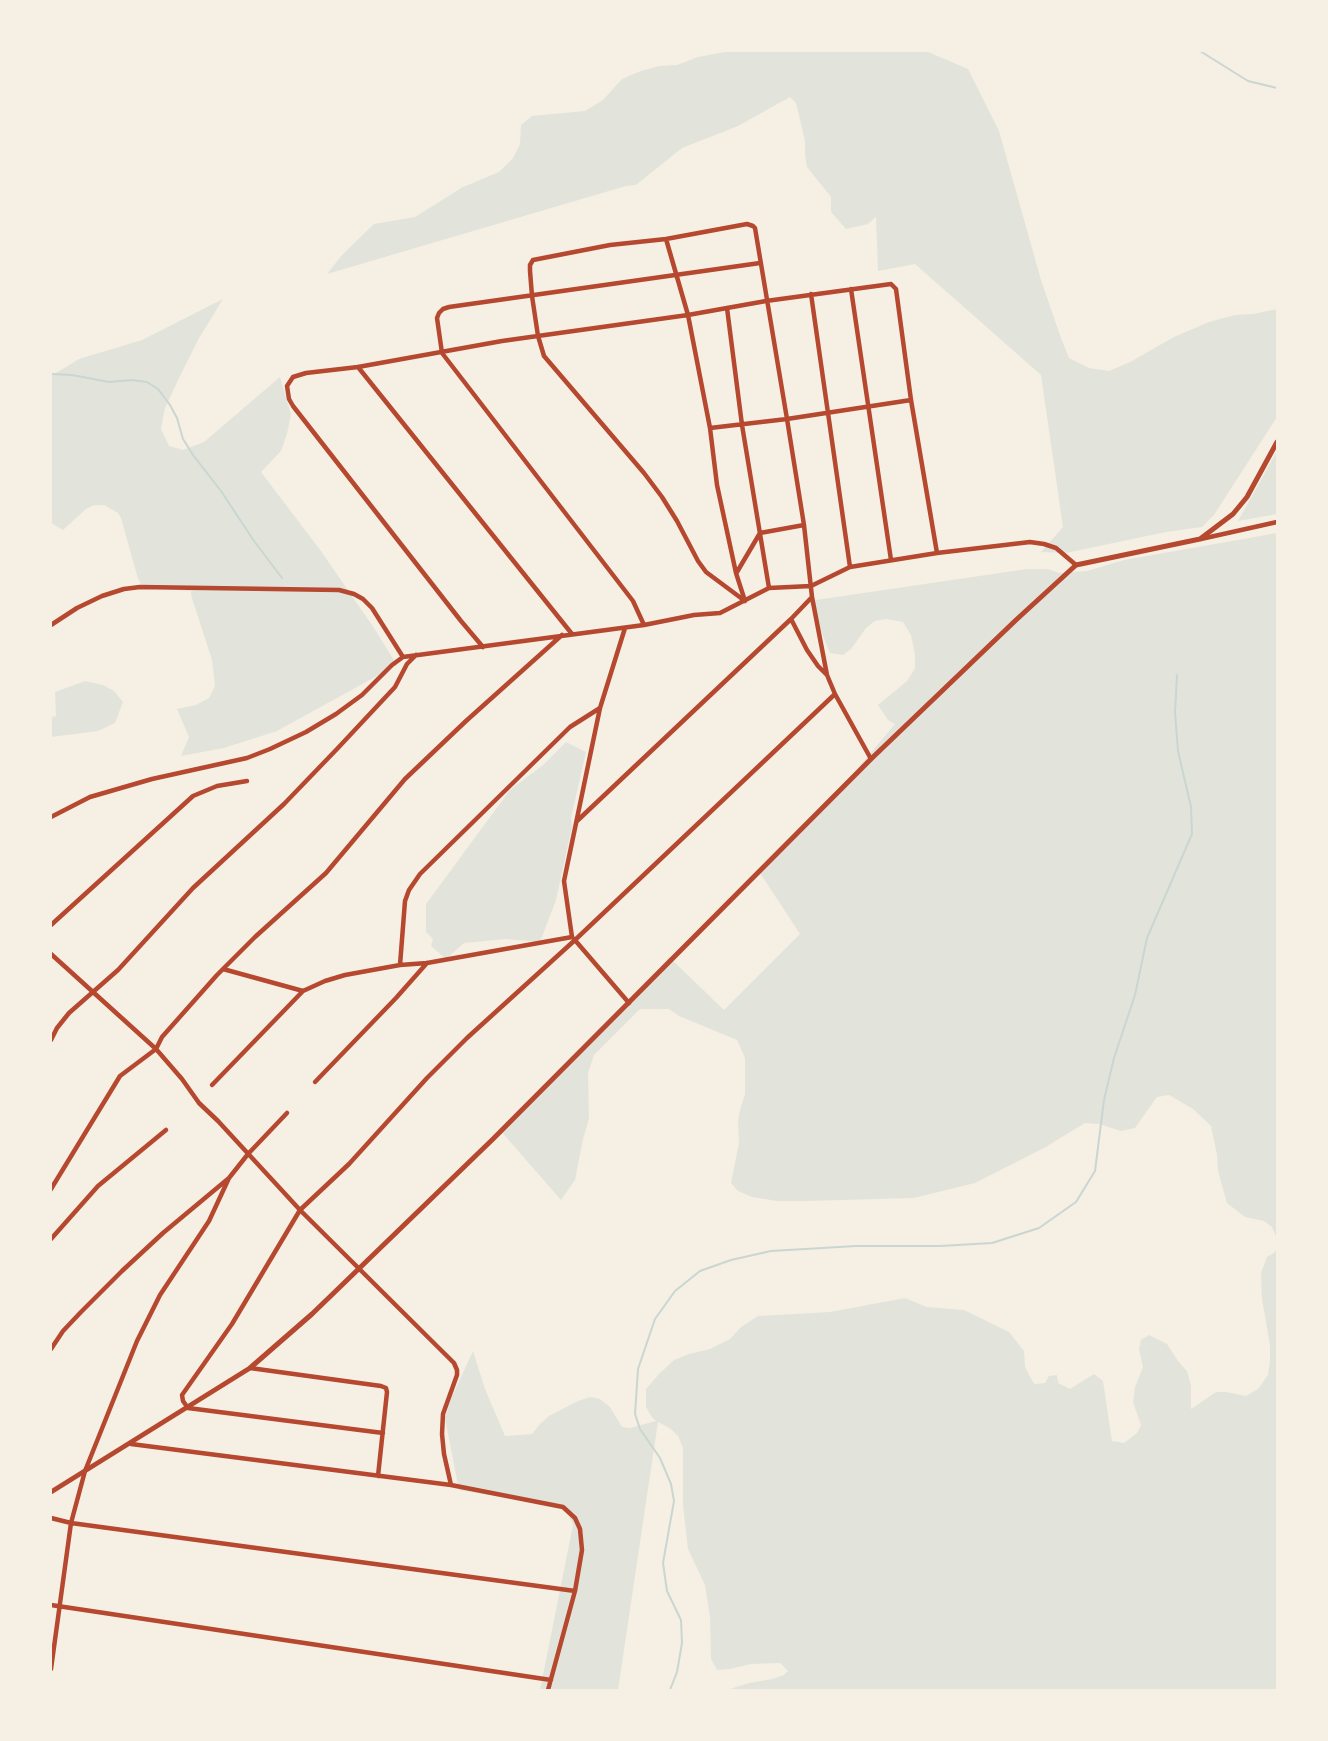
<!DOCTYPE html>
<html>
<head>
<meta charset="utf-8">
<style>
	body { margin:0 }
	#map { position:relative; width:1328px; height:1741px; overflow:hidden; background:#f6efe4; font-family:"Space Grotesk",sans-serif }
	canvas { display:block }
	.frame { position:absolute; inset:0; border:52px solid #f6efe4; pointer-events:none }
</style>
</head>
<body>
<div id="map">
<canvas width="1328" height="1741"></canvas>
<div class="frame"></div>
</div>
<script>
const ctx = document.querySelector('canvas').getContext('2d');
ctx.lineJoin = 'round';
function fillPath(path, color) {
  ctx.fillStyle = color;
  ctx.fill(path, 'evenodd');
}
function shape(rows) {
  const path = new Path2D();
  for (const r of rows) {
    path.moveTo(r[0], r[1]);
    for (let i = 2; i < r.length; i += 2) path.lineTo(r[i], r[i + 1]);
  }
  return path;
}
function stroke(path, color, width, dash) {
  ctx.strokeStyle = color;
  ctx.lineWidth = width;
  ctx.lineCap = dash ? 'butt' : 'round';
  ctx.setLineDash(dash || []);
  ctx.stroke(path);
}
const green = shape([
	[730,51,926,51,968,69,999,131,1041,280,1061,338,1069,358,1089,368,1109,371,1130,362,1174,337,1209,322,1235,315,1253,314,1277,309,1277,417,1214,515,1202,527,1166,532,1066,553,1041,552,1063,527,1041,375,915,264,878,271,876,217,868,224,846,229,831,212,831,197,807,167,805,155,805,141,796,103,790,97,738,126,682,148,636,185,626,186,327,274,342,255,374,224,415,217,463,187,499,172,513,158,520,144,521,125,532,116,585,111,603,100,622,79,638,72,659,66,677,65,698,57],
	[223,299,198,340,179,378,165,408,161,429,169,446,183,450,204,442,280,377,291,414,287,434,281,451,261,472,321,551,374,628,397,665,277,731,224,748,181,756,189,737,177,709,196,705,209,698,215,686,212,660,191,595,191,591,153,588,141,584,138,579,121,518,118,513,104,505,94,505,86,509,63,530,51,523,51,376,79,359,142,340],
	[1277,451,1277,514,1238,521],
	[1277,533,1277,1239,1272,1227,1264,1221,1245,1217,1227,1203,1218,1171,1217,1155,1211,1126,1193,1109,1169,1095,1157,1097,1135,1128,1121,1131,1099,1124,1085,1123,1044,1148,975,1183,914,1198,807,1201,777,1201,752,1197,738,1191,731,1183,739,1143,738,1121,740,1110,745,1094,745,1058,737,1040,679,1016,669,1009,640,1009,594,1055,588,1073,589,1119,583,1139,575,1180,561,1200,499,1129,634,998,669,957,724,1010,800,934,758,870,853,774,895,724,888,720,878,705,907,681,915,668,915,655,911,635,903,622,886,619,875,621,866,628,851,649,843,655,830,653,809,601,1027,569,1048,569,1059,573,1087,571,1124,560],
	[85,681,103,685,114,691,123,702,115,723,98,731,51,737,51,717,56,716,55,692],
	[566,742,586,752,571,818,572,827,556,900,540,942,506,939,464,943,446,959,431,946,433,939,426,932,426,904,510,790,543,765],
	[1277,1249,1277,1690,727,1690,749,1683,772,1679,784,1675,788,1671,780,1663,751,1664,730,1669,717,1670,711,1659,710,1617,705,1585,688,1549,683,1505,683,1448,678,1436,671,1429,658,1422,618,1690,540,1690,573,1525,567,1512,560,1507,459,1490,445,1418,451,1399,473,1351,485,1389,505,1436,532,1434,540,1424,549,1416,578,1401,590,1397,600,1399,610,1407,622,1427,630,1428,656,1421,651,1416,646,1407,646,1389,659,1374,674,1360,689,1354,710,1349,730,1339,741,1327,758,1316,830,1312,905,1298,927,1307,964,1310,1009,1332,1024,1351,1025,1367,1034,1384,1045,1383,1049,1376,1057,1375,1058,1383,1070,1389,1094,1374,1103,1381,1112,1441,1124,1443,1137,1433,1141,1425,1133,1402,1135,1387,1143,1367,1139,1349,1141,1340,1149,1335,1167,1344,1178,1361,1187,1371,1191,1386,1191,1409,1216,1392,1226,1392,1246,1396,1258,1389,1268,1375,1270,1361,1270,1345,1262,1299,1261,1273,1267,1257,1274,1253]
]);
const stream = shape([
	[1200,51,1248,81,1277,88],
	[51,374,72,375,109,382,132,380,147,382,158,389,170,405,177,418,183,439,193,455,221,491,254,541,282,578],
	[670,1690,677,1672,682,1643,681,1620,667,1591,663,1563,674,1501,671,1484,660,1458,640,1429,635,1414,638,1369,655,1319,675,1291,700,1271,731,1260,771,1251,856,1246,940,1246,992,1243,1039,1228,1076,1202,1095,1171,1104,1100,1114,1058,1135,995,1147,938,1192,834,1191,807,1178,751,1175,712,1177,675]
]);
const minor = shape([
	[666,239,688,315,710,428,717,485,736,573,745,601],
	[851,289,891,560],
	[811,294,850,567],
	[727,308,742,425,769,588],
	[358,367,572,634],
	[710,428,787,419,911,400],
	[1201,539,1277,522],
	[737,572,760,533,804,525],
	[745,601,706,572,698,561,677,521,662,497,644,473,544,356,538,336,532,296,530,271,530,265,533,260,610,245,666,239,747,224,753,226,755,228,787,419,804,525,812,597,827,675],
	[791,619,807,650,818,666,827,675,835,694,871,759],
	[51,625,77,608,102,596,124,589,140,587,339,590,354,594,363,599,372,608,403,657],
	[644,625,633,601,442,353,437,318,439,313,443,309,449,307,760,263],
	[483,647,461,621,293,406,289,399,287,386,293,377,306,373,358,367,502,341,688,315,766,301,891,284,896,289,911,400,937,553],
	[51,817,90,797,152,779,247,758,270,749,306,732,336,714,362,695,392,665,403,657,644,625,694,615,720,613,769,588,811,586,850,567,937,553,1030,542,1044,544,1056,548,1076,565],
	[577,821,791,619,812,597],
	[51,925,193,796,217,786,247,781],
	[572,937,564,881,600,708,625,628],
	[574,939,629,1003],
	[51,954,156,1049,182,1079,199,1103,218,1121,300,1210,454,1363,457,1370,457,1375,443,1414,442,1434,444,1454,451,1485],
	[400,965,405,901,409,890,420,874,570,727,600,708],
	[223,969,303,991,325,981,345,975,400,965,427,963,572,937],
	[51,1040,57,1028,69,1013,118,970,193,888,284,804,337,749,395,687,407,664,416,655],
	[315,1082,396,998,427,963],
	[212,1085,303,991],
	[51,1189,120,1076,156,1049,162,1037,217,975,255,937,326,873,405,779,466,721,562,635],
	[51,1239,98,1186,166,1130],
	[51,1349,63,1331,81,1312,122,1271,163,1233,229,1178,248,1154,287,1113],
	[250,1368,381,1386,386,1388,387,1392,378,1476],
	[383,1433,188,1408,183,1401,182,1395,232,1324,300,1210,349,1164,427,1078,467,1038,575,940,835,694],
	[131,1444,451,1485,563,1507,575,1518,580,1529,582,1550,575,1591,548,1690],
	[51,1518,71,1523,575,1591],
	[51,1605,551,1680],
	[51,1669,71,1523,85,1471,137,1341,160,1295,209,1221,229,1178]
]);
const tertiary = shape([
	[51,1492,250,1368,312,1314,493,1139,871,759,1016,620,1076,565,1200,539,1233,514,1247,497,1277,442]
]);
fillPath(green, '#e2e4dc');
stroke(stream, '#c9d6d2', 2);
stroke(minor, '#b5482f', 4.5);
stroke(tertiary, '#b5482f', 5);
</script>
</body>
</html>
